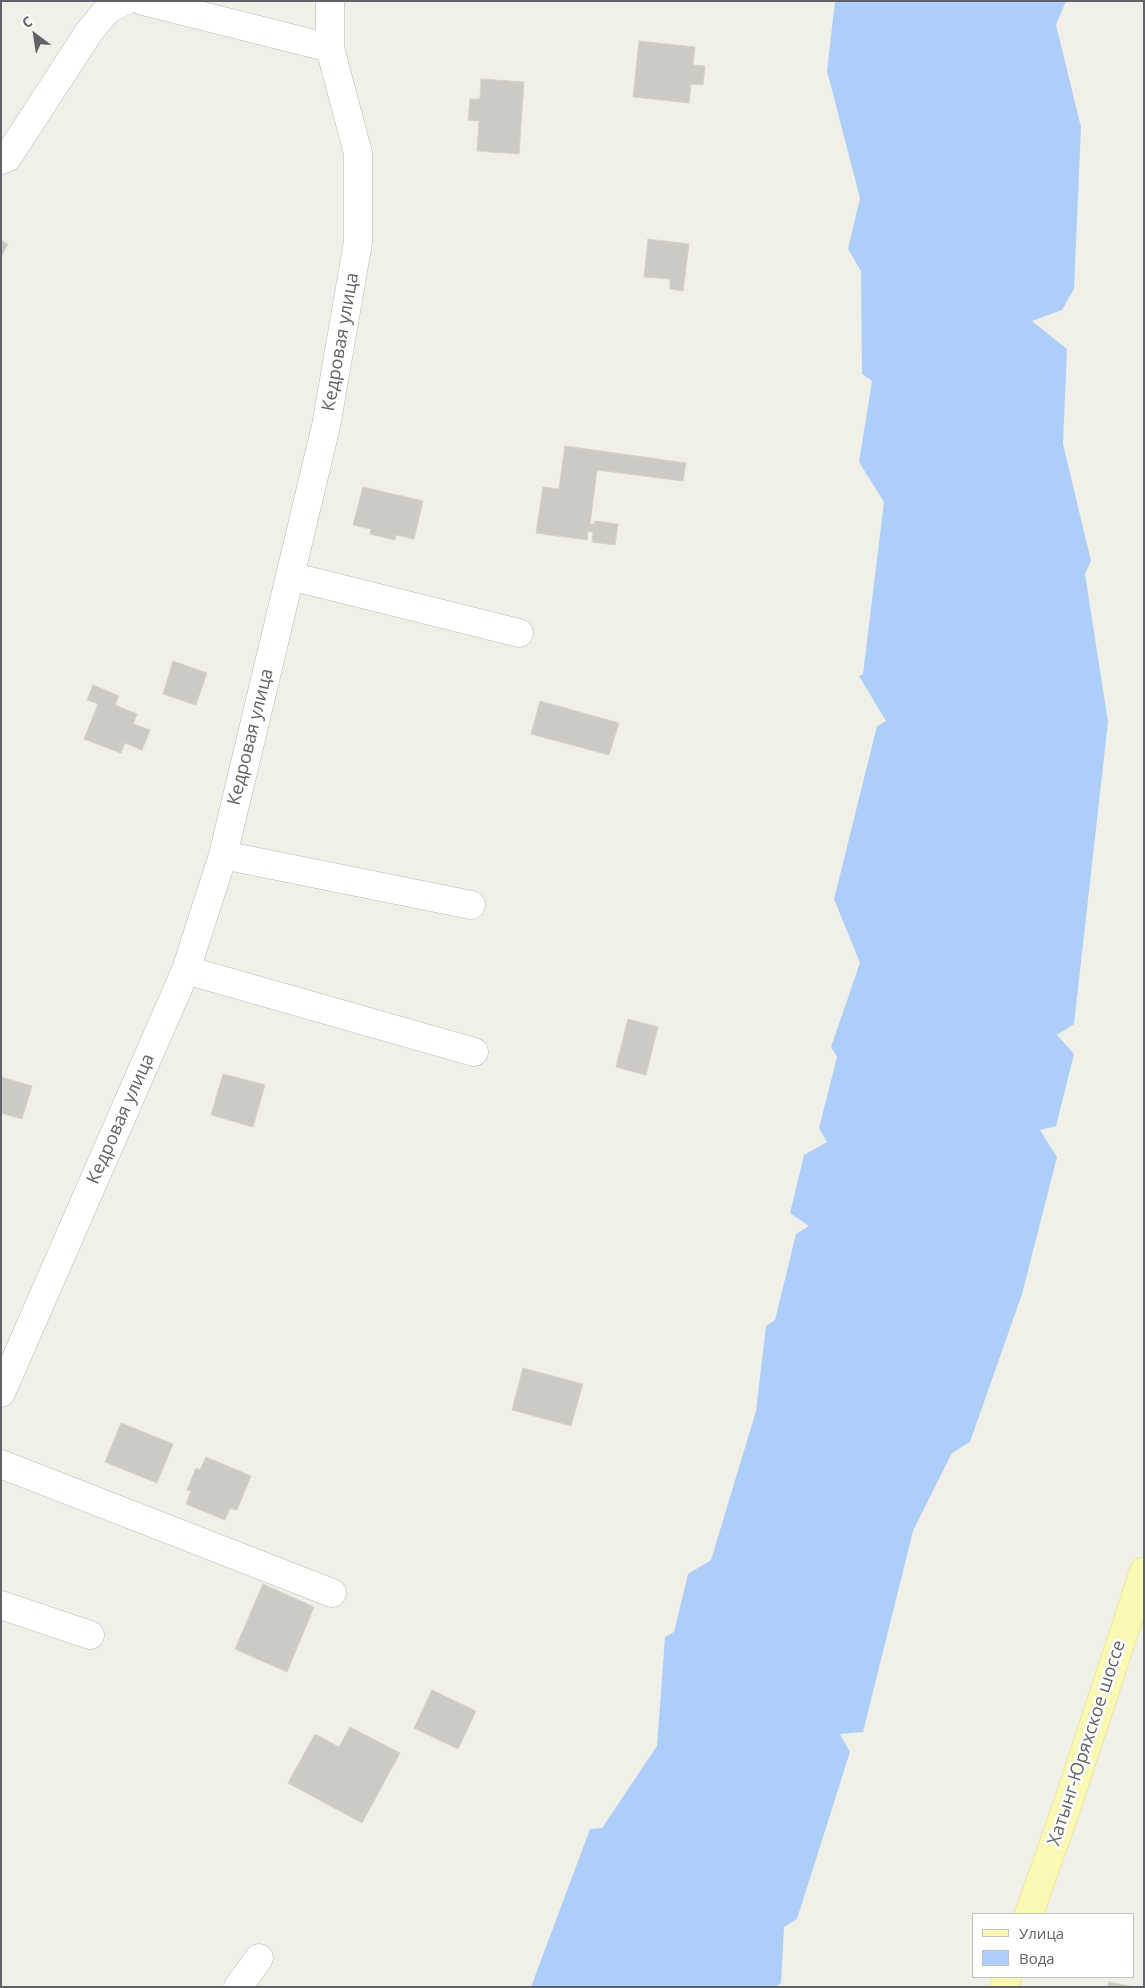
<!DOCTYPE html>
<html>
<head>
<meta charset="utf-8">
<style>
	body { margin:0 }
	#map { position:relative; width:1145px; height:1988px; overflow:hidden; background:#f0f0e8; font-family:"Open Sans",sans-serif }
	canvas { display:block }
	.frame { position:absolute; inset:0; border:2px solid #5f6267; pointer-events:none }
	.legend { position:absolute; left:972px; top:1913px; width:162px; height:65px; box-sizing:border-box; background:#fff; border:1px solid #bfc0c2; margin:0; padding:6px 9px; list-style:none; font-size:15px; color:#5f6267 }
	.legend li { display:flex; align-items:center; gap:10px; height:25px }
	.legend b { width:25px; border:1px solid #bfc0c2 }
	.north { position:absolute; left:10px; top:10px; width:50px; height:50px; -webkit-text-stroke:4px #fff; paint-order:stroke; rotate:329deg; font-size:14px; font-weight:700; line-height:20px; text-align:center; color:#5f6267 }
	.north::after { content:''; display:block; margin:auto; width:18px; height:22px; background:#5f6267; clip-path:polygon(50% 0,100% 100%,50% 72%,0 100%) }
</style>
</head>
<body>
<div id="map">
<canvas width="1145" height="1988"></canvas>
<div class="frame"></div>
<ul class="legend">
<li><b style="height:6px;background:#faf9b3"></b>Улица</li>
<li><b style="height:14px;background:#aecefa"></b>Вода</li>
</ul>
<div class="north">С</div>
</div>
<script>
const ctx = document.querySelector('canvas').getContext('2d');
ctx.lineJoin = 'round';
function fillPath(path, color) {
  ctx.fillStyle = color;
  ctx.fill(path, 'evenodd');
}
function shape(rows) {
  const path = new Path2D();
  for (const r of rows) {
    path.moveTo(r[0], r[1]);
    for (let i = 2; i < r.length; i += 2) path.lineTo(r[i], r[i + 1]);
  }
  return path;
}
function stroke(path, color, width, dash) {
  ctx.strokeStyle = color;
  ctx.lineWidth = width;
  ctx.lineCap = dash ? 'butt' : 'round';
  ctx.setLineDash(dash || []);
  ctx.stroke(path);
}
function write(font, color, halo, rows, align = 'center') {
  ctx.font = font + ' "Open Sans",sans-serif';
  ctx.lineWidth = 5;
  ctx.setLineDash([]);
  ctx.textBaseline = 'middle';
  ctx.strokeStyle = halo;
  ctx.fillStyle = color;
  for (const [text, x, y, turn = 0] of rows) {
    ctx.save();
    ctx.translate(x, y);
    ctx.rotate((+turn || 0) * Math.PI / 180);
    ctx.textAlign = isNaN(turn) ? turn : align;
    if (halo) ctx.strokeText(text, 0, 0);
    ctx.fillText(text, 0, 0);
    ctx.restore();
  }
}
const water = shape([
	[835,1,1066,1,1056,25,1081,127,1074,289,1062,310,1032,321,1067,349,1063,444,1091,561,1085,574,1108,722,1074,1024,1057,1035,1074,1054,1056,1126,1040,1130,1057,1157,1022,1294,970,1442,952,1453,913,1531,863,1732,840,1734,850,1752,797,1919,784,1927,781,1983,776,1987,531,1987,590,1829,602,1828,657,1746,665,1637,674,1632,688,1574,711,1560,756,1411,766,1326,775,1320,796,1234,809,1226,790,1213,804,1155,827,1142,819,1128,837,1057,831,1047,860,963,834,899,877,726,886,721,859,676,863,674,884,502,859,462,872,381,862,374,861,271,848,249,860,198,827,71]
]);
const building = shape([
	[639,41,695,47,693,65,705,66,703,85,691,84,689,103,633,97,639,41],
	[481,79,524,82,519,154,477,151,479,121,468,120,470,99,480,99,481,79],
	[648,239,689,244,683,291,670,289,670,279,644,277,648,239],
	[1,240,8,244,1,257,1,240],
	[565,446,686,463,683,481,597,470,590,524,594,524,595,521,618,524,615,545,592,542,593,532,588,531,587,540,536,533,543,487,559,489,565,446],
	[363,487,423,501,414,539,396,535,395,540,370,534,371,529,353,525,363,487],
	[173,661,207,673,196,705,163,694,173,661],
	[93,685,119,696,115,705,137,714,133,724,150,730,142,750,125,743,121,753,84,739,98,704,87,700,93,685],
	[540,701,619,723,609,755,531,734,540,701],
	[628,1019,658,1027,646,1075,616,1067,628,1019],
	[223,1074,265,1085,253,1127,211,1115,223,1074],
	[1,1077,32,1086,22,1119,1,1113,1,1077],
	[523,1368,583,1384,571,1426,512,1410,523,1368],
	[121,1423,173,1444,157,1483,105,1462,121,1423],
	[206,1457,251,1476,237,1510,230,1508,225,1520,186,1504,191,1491,187,1490,196,1468,200,1470,206,1457],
	[263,1584,314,1607,287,1672,235,1649,263,1584],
	[432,1690,476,1711,458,1749,414,1728,432,1690],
	[350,1727,400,1753,362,1823,288,1783,315,1734,339,1747,350,1727],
	[1109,1982,1134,1987,1108,1987,1109,1982]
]);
const minor = shape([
	[143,1,330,48],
	[1,160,7,158,89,32,108,9,125,1],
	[290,576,519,633],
	[223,855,471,905],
	[186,970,474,1052],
	[1,1393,186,970,223,855,326,426,358,242,358,153,330,48,330,1],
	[1,1464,332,1593],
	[1,1605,90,1635],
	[238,1987,259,1958]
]);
const major = shape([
	[1029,1914,1068,1803,1144,1571],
	[1004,1987,1007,1977]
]);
const streetNames = [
	["Кедровая улица",341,342,-80],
	["Кедровая улица",251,737,-76],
	["Кедровая улица",121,1119,-66],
	["Хатынг-Юряхское шоссе",1087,1743,-72]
];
fillPath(water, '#aecefa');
fillPath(building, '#cccac4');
stroke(building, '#d5d2c7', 1);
stroke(minor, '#b8b9bd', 29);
stroke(major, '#ead868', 29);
stroke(minor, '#fff', 28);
stroke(major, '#faf9b3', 28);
write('18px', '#5f6267', '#fff', streetNames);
</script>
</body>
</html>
